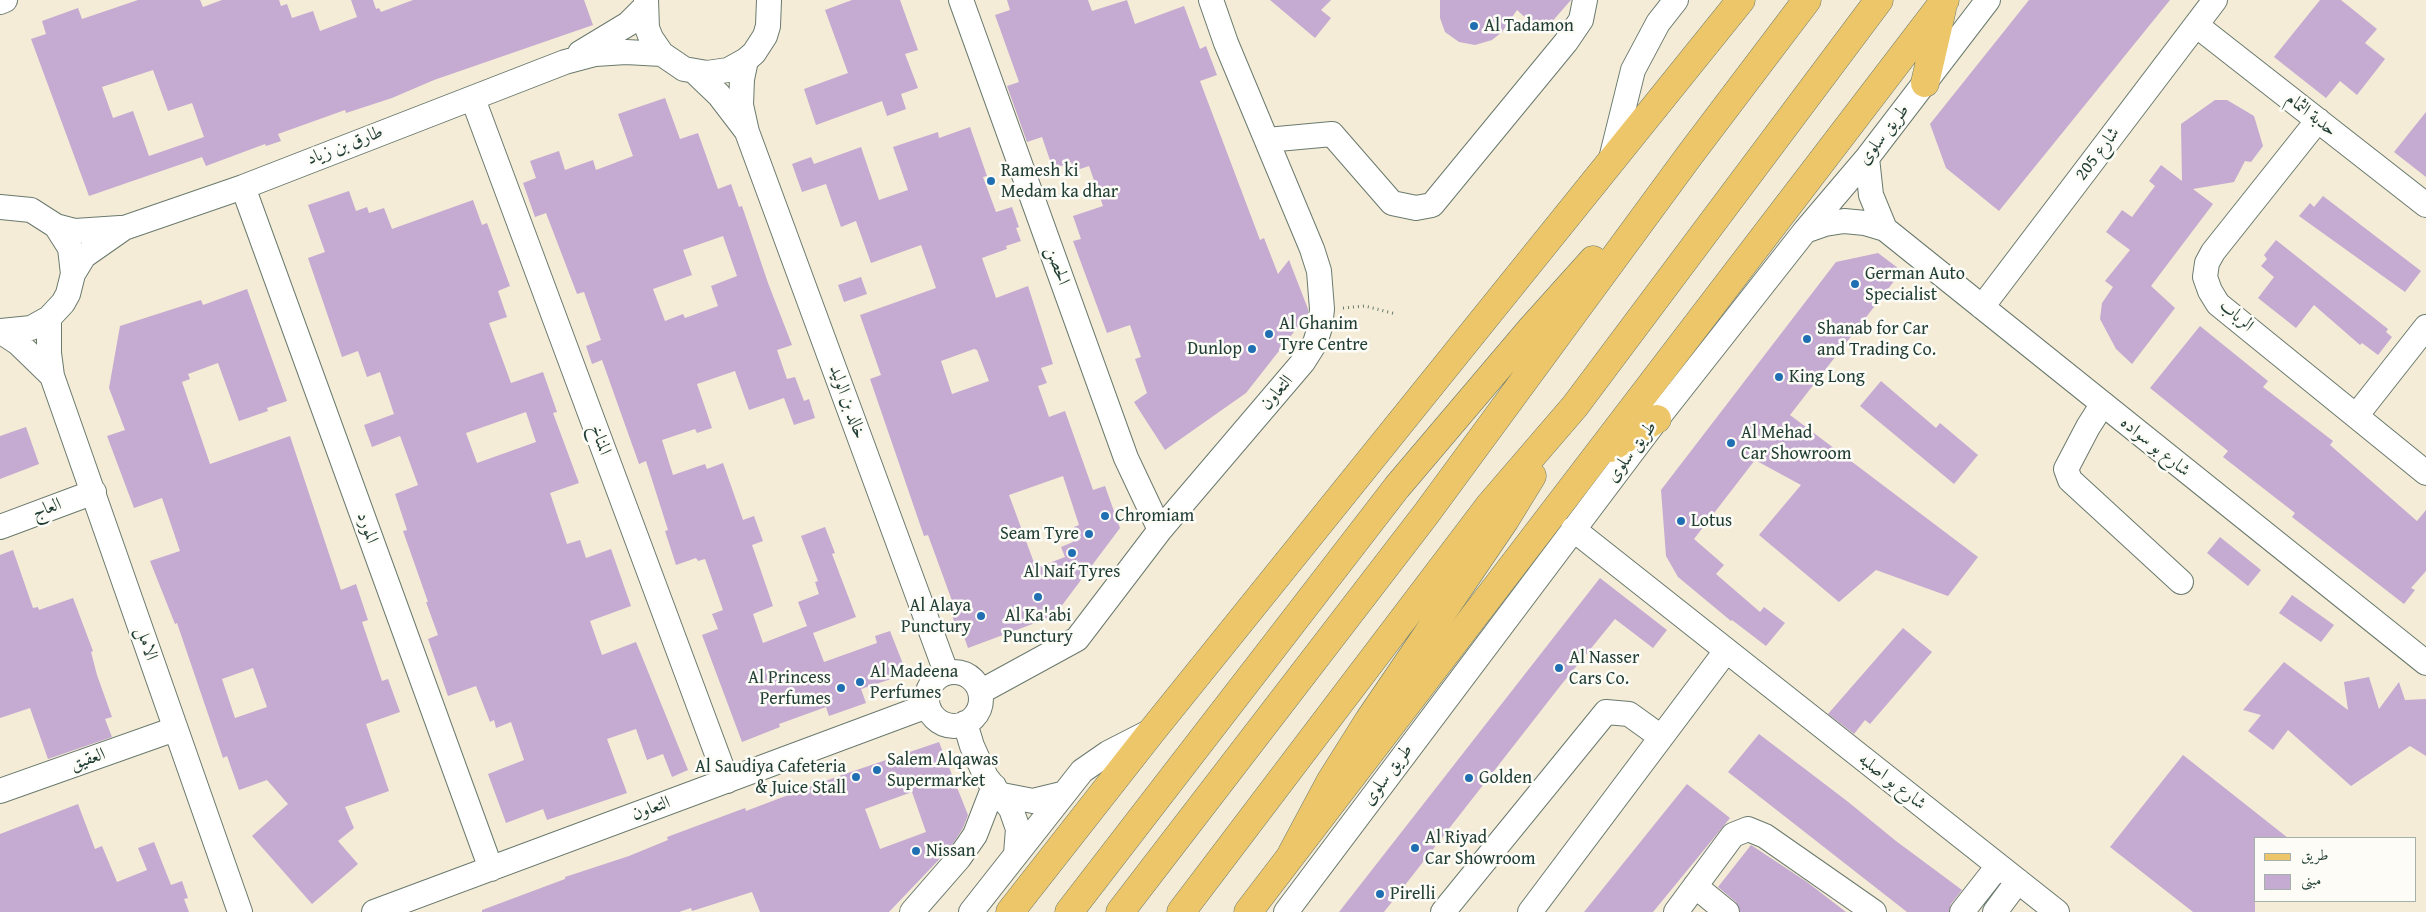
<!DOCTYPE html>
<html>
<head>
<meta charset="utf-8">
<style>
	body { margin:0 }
	#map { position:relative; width:2426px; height:912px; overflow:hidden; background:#f4ecd7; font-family:"Gentium Book Plus",Amiri,serif }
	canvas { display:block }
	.legend { position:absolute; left:2254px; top:837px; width:162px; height:65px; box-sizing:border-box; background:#fdfcf7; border:1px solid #a4b0a9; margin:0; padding:6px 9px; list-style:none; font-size:15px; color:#1f3d34 }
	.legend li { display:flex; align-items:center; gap:10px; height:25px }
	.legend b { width:25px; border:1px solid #a4b0a9 }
</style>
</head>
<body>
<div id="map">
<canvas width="2426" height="912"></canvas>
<ul class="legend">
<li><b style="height:6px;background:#ecc669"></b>طريق</li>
<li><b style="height:14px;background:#c5aad1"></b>مبنى</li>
</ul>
</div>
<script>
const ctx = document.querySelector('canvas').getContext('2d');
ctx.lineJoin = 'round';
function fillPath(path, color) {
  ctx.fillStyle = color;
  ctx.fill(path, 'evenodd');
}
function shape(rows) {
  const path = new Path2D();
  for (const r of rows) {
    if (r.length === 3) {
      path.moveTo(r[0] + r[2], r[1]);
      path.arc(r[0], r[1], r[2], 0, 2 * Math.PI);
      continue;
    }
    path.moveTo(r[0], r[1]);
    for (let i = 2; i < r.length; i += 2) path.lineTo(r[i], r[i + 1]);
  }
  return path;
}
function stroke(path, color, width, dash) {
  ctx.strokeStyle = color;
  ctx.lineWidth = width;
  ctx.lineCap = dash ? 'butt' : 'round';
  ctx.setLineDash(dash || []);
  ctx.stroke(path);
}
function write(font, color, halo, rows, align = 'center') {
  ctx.font = font + ' "Gentium Book Plus",Amiri,serif';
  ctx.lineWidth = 5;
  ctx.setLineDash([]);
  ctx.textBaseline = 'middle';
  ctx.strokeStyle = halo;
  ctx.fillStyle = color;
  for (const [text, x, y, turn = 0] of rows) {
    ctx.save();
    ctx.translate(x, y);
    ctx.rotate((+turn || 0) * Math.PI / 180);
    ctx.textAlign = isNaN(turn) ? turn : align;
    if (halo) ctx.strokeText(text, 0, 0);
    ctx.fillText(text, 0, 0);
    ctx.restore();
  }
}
const building = shape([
	[138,0,200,0,203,7,222,0,279,0,281,6,287,4,292,18,313,11,320,31,357,17,351,0,373,0,376,9,379,8,381,12,413,0,584,0,593,25,434,80,392,98,346,113,345,110,278,134,281,141,266,146,265,144,206,166,202,157,89,196,31,39,46,34,42,21,78,8,82,19],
	[153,70,168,111,192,103,204,137,149,156,133,111,113,118,102,87],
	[852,0,900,0,918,50,905,54,918,88,901,94,906,109,887,116,882,101,816,125,804,89,848,73,825,10],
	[1007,0,1088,0,1092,11,1127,0,1135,24,1184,6,1200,49,1206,46,1217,75,1200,81,1260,240,1264,238,1278,274,1289,260,1308,309,1308,314,1246,393,1165,450,1134,402,1147,393,1135,359,1141,357,1130,325,1107,333,1073,241,1081,239,1073,216,1103,206,1089,166,1074,171,1071,162,1053,169,1042,137,1027,142,1007,86,1019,82,995,15,1010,10],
	[1270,0,1331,0,1321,10,1331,18,1315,38],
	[1440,0,1571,0,1542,33,1517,10,1502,32,1492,40,1475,45,1459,42,1445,32,1440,18],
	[2029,0,2170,0,1999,211,1946,168,1930,124],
	[2320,0,2341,0,2377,29,2365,43,2385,59,2357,95,2340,81,2326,98,2274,57],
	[665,98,680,139,698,133,718,189,731,184,739,207,742,206,768,283,792,345,777,350,787,379,795,377,804,401,809,399,815,418,794,425,784,398,749,410,735,371,697,384,712,428,697,433,695,429,662,440,673,475,705,464,707,469,723,463,743,520,754,516,763,541,752,545,773,606,753,614,763,643,807,626,798,602,819,594,815,582,818,581,801,536,825,527,835,553,832,554,856,617,813,633,824,662,877,643,875,636,890,631,903,664,891,679,861,689,866,703,829,716,826,707,779,724,780,727,742,742,702,635,718,629,712,614,723,610,705,559,698,561,696,558,676,565,665,531,668,530,646,461,639,464,602,360,592,364,586,346,601,340,584,292,577,294,546,213,535,217,523,183,536,178,530,161,559,151,565,170,593,160,596,170,633,156,618,114],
	[723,236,737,276,711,286,718,306,685,318,683,314,665,321,653,289,692,275,683,250],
	[2215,100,2227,100,2254,116,2263,146,2251,162,2245,161,2234,182,2193,189,2213,204,2151,286,2175,308,2132,364,2116,349,2100,319,2102,303,2113,287,2105,281,2130,250,2106,232,2122,210,2132,217,2155,186,2149,181,2161,165,2182,181,2181,124],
	[2426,112,2426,177,2394,152],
	[970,127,987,176,983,177,996,212,1012,207,1019,227,1016,228,1021,241,1006,246,1007,249,982,258,995,295,996,298,1028,286,1053,364,1041,368,1047,383,1038,386,1049,417,1065,411,1093,490,1105,486,1120,528,1054,616,968,648,960,625,956,627,950,610,955,609,928,535,924,536,870,379,881,375,860,315,936,288,921,245,871,263,856,221,841,227,826,184,802,192,792,164,811,157,814,164,861,147,879,200,908,190,893,147,938,132,939,138],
	[974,349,977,350,989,381,952,394,941,361],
	[1063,476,1079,525,1074,527,1076,534,1071,536,1073,542,1061,547,1065,557,1036,568,1009,495],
	[349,191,356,211,367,207,369,213,384,208,392,229,473,200,482,225,487,223,510,286,498,291,507,317,489,323,511,383,543,372,557,412,553,413,579,483,550,493,567,544,580,540,586,558,611,549,631,606,590,621,602,655,636,642,688,770,672,777,663,754,647,760,636,729,607,739,627,793,547,820,543,809,506,823,488,774,524,760,511,722,496,728,494,720,490,722,476,686,448,696,428,639,438,635,426,602,428,602,403,531,407,530,395,494,418,485,400,436,372,447,364,425,394,414,380,372,367,377,358,351,342,357,308,258,325,252,308,205],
	[526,412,536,442,477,463,466,433],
	[2323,196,2421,271,2405,292,2299,216,2310,203,2314,207],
	[2276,240,2388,329,2386,332,2392,337,2378,355,2362,343,2360,345,2314,305,2296,328,2258,298,2274,277,2261,266,2267,259,2264,255],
	[1878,253,1902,271,1790,415,1978,557,1948,596,1876,570,1839,602,1759,535,1801,485,1755,460,1694,539,1724,565,1716,574,1760,612,1764,607,1785,623,1766,646,1732,620,1731,621,1678,577,1666,556,1661,490,1836,262],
	[861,277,867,294,844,302,838,285],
	[247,289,287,401,267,408,268,411,239,421,218,363,188,374,190,379,182,382,210,464,290,436,341,590,356,584,368,620,362,622,382,681,388,679,400,712,366,724,389,791,345,807,354,828,338,841,358,864,312,904,252,836,288,804,267,780,239,790,227,756,223,758,177,623,175,624,150,561,180,551,162,498,134,508,107,436,125,430,109,388,120,326,201,300,203,305],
	[253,668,267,707,235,718,222,679],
	[2200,326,2268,381,2263,387,2333,441,2330,445,2417,521,2426,510,2426,571,2411,588,2415,590,2404,604,2292,517,2295,513,2223,457,2228,451,2150,388],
	[1881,381,1936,428,1940,423,1978,455,1954,484,1860,406],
	[26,427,39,464,0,479,0,436],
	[2220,537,2261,570,2248,586,2207,553],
	[13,550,33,608,38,607,39,610,73,598,93,651,91,652,97,675,112,717,105,719,112,737,48,759,30,708,0,718,0,555],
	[1600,578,1667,630,1653,648,1615,619,1561,685,1384,912,1339,912],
	[2292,595,2334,625,2321,642,2279,613],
	[1903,628,1932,652,1870,724,1865,720,1854,734,1828,714],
	[2284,662,2348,710,2344,682,2369,677,2379,709,2399,682,2405,700,2426,699,2426,756,2410,746,2351,786,2288,730,2273,750,2248,731,2261,715,2243,710],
	[1759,734,1847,801,1896,841,1962,890,1951,904,1949,912,1907,912,1728,772],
	[939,742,968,815,963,828,950,848,889,912,760,912,752,892,692,911,691,908,679,912,482,912,482,910,565,879,565,877,629,856,668,840,667,837,745,808,746,811,836,777],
	[912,792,926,832,880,849,865,809],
	[2183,755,2288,838,2255,838,2255,912,2193,912,2110,847],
	[1687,784,1730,818,1699,856,1653,912,1584,912],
	[78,804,95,849,102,846,117,882,147,870,138,848,154,842,171,885,182,881,188,898,184,899,189,912,0,912,0,834],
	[1751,845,1807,882,1846,912,1740,912,1736,902,1718,887]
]);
const path = shape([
	[1343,308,1365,306,1396,314]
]);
const minor = shape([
	[646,0,647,28,651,38,662,54,684,69,707,73,728,70,746,60,754,53,765,36,768,26,769,0],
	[961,0,1126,458,1160,530],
	[0,2,5,0],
	[2196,25,2426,205],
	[580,53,628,24,645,7],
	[746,60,742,79,741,105,747,132,946,672],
	[696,73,719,95,745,129],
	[473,99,727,781],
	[2318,120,2213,252,2207,263,2205,277,2210,291,2218,304,2426,473],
	[1267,140,1332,134,1392,203,1416,208,1432,205,1566,42,1581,20,1585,0],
	[1867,158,1871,195,1885,229,2426,663],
	[1610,163,1633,70,1658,23,1676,0],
	[243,187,491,869],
	[0,207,31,210,56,226,70,248,73,274,68,294,63,303,49,318,31,328,0,331],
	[56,226,75,231,120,228],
	[1805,231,1825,224,1844,221,1865,223,1885,229],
	[73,274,84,256,124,228,243,187,565,62,595,54,626,52,662,54],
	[1982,307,2215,0],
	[49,318,49,353,52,376,240,912],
	[0,331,18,343,52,376],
	[2102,405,2088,427,2066,469,2070,480,2181,582],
	[2356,416,2426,327],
	[0,527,94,492],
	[1573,529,2057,912],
	[954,699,27],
	[980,692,1077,639,1160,530,1303,362,1315,343,1320,327,1322,309,1319,271,1312,249,1226,43,1211,0],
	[965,723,972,746,986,777,1011,809,1018,829,1016,854],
	[0,791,175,729],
	[1002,795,1033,801,1062,794],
	[1695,886,1727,912],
	[374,912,927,706],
	[912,912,959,858,975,835,994,786],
	[971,912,1082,771,1108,753,1151,731],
	[1286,912,1657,419,1805,231,1867,158,1988,0],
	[1443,912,1606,712,1629,714,1661,737],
	[1530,912,1726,651],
	[1676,912,1733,835,1748,829,1765,836,1874,912],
	[1962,912,1998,866],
	[1995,912,2018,881]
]);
const major = shape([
	[1925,83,1942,9],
	[1610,448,1657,419],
	[1010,912,1152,731,1741,0],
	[1248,912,1945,0]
]);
const highway = shape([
	[1292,853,1330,782,1369,720,1505,520,1532,476],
	[1069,912,1397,487,1531,329,1593,260],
	[1120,912,1426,514,1689,156,1807,0],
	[1181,912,1489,506,1575,406,1879,0]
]);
const markers = [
	[1474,26,5,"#1f6fb2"],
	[991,181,5,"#1f6fb2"],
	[1855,284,5,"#1f6fb2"],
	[1269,334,5,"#1f6fb2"],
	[1807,339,5,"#1f6fb2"],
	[1252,349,5,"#1f6fb2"],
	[1779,377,5,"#1f6fb2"],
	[1731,443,5,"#1f6fb2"],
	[1105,516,5,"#1f6fb2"],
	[1681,521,5,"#1f6fb2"],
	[1089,534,5,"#1f6fb2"],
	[1072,553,5,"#1f6fb2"],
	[1038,597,5,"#1f6fb2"],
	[981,616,5,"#1f6fb2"],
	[1559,668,5,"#1f6fb2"],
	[860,682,5,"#1f6fb2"],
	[841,688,5,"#1f6fb2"],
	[877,770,5,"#1f6fb2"],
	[856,777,5,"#1f6fb2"],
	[1469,778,5,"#1f6fb2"],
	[1415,848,5,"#1f6fb2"],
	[916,851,5,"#1f6fb2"],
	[1380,894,5,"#1f6fb2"]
];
const poiNames = [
	["Al Tadamon",1484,26],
	["Ramesh ki",1001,171],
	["Medam ka dhar",1001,192],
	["German Auto",1865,274],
	["Specialist",1865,295],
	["Al Ghanim",1279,324],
	["Tyre Centre",1279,345],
	["Shanab for Car",1817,329],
	["and Trading Co.",1817,350],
	["Dunlop",1242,349,"right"],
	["King Long",1789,377],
	["Al Mehad",1741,433],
	["Car Showroom",1741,454],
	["Chromiam",1115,516],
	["Lotus",1691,521],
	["Seam Tyre",1079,534,"right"],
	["Al Naif Tyres",1072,572,"center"],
	["Al Alaya",971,606,"right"],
	["Punctury",971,627,"right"],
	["Al Ka'abi",1038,616,"center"],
	["Punctury",1038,637,"center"],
	["Al Nasser",1569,658],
	["Cars Co.",1569,679],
	["Al Madeena",870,672],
	["Perfumes",870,693],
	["Al Princess",831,678,"right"],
	["Perfumes",831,699,"right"],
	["Salem Alqawas",887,760],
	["Supermarket",887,781],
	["Al Saudiya Cafeteria",846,767,"right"],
	["& Juice Stall",846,788,"right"],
	["Golden",1479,778],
	["Al Riyad",1425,838],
	["Car Showroom",1425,859],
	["Nissan",926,851],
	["Pirelli",1390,894]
];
const streetNames = [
	["حدبة الثمام",2311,115,38],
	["طريق سلوى",1884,135,-52],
	["طارق بن زياد",345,146,-21],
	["شارع 205",2098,154,-53],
	["الحصن",1057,266,70],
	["الرباب",2236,316,41],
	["التعاون",1277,393,-50],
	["خالد بن الوليد",847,402,70],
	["المناخ",600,440,70],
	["شارع بو سواده",2155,447,39],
	["طريق سلوى",1632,452,-53],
	["العاج",47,509,-20],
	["المورد",367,528,70],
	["الامل",146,644,71],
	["العقيق",88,760,-20],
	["طريق سلوى",1388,775,-53],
	["شارع بو اصلبه",1892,782,38],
	["التعاون",651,809,-20]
];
fillPath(building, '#c5aad1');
stroke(minor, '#6a7a6d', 26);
stroke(major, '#6a7a6d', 29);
stroke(highway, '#6a7a6d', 29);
stroke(path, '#6a7a6d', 3, [1, 4]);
stroke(minor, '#fff', 24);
stroke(major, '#ecc669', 28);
stroke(highway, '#ecc669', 28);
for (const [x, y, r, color] of markers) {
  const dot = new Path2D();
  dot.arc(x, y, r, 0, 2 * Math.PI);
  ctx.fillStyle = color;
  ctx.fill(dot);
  stroke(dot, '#fdfcf7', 2);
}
write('18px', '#1f3d34', '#fdfcf7', poiNames, 'left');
write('18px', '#1f3d34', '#fdfcf7', streetNames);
</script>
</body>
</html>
